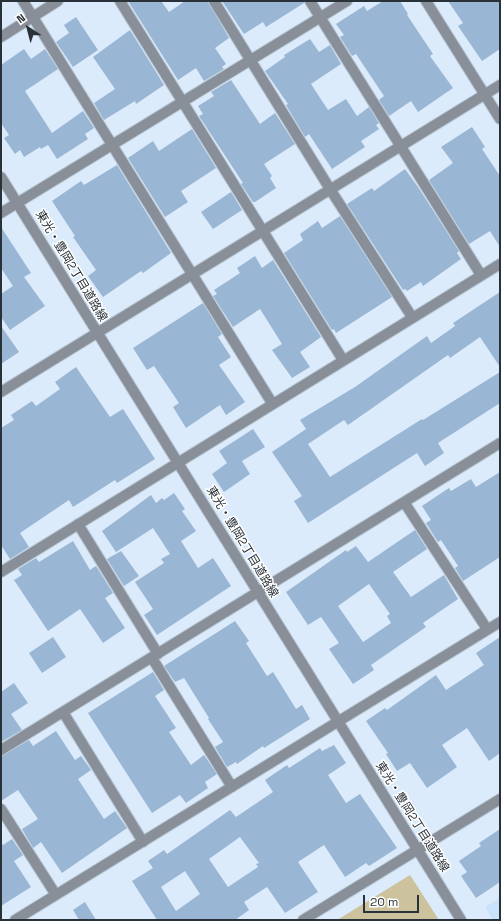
<!DOCTYPE html>
<html>
<head>
<meta charset="utf-8">
<style>
	body { margin:0 }
	#map { position:relative; width:501px; height:921px; overflow:hidden; background:#dcebfb; font-family:"Space Grotesk",sans-serif }
	canvas { display:block }
	.frame { position:absolute; inset:0; border:2px solid #2a3239; pointer-events:none }
	.north { position:absolute; left:8px; top:8px; width:40px; height:40px; -webkit-text-stroke:3px #fff; paint-order:stroke; rotate:324deg; font-size:11px; font-weight:700; line-height:16px; text-align:center; color:#2a3239 }
	.north::after { content:''; display:block; margin:auto; width:14px; height:18px; background:#2a3239; clip-path:polygon(50% 0,100% 100%,50% 72%,0 100%) }
	.scale { position:absolute; left:363px; top:895px; width:56px; height:18px; box-sizing:border-box; border:2px solid #2a3239; border-top:0; padding-left:5px; font-size:12px; line-height:14px; white-space:nowrap; color:#2a3239; -webkit-text-stroke:3px #fff; paint-order:stroke }
</style>
</head>
<body>
<div id="map">
<canvas width="501" height="921"></canvas>
<div class="frame"></div>
<div class="north">N</div>
<div class="scale">20 m</div>
</div>
<script>
const ctx = document.querySelector('canvas').getContext('2d');
ctx.lineJoin = 'round';
function fillPath(path, color) {
  ctx.fillStyle = color;
  ctx.fill(path, 'evenodd');
}
function shape(rows) {
  const path = new Path2D();
  for (const r of rows) {
    path.moveTo(r[0], r[1]);
    for (let i = 2; i < r.length; i += 2) path.lineTo(r[i], r[i + 1]);
  }
  return path;
}
function stroke(path, color, width, dash) {
  ctx.strokeStyle = color;
  ctx.lineWidth = width;
  ctx.lineCap = dash ? 'butt' : 'round';
  ctx.setLineDash(dash || []);
  ctx.stroke(path);
}
function write(font, color, halo, rows, align = 'center') {
  ctx.font = font + ' "Space Grotesk","Noto Sans JP",sans-serif';
  ctx.lineWidth = 3;
  ctx.setLineDash([]);
  ctx.textBaseline = 'middle';
  ctx.strokeStyle = halo;
  ctx.fillStyle = color;
  for (const [text, x, y, turn = 0] of rows) {
    ctx.save();
    ctx.translate(x, y);
    ctx.rotate((+turn || 0) * Math.PI / 180);
    ctx.textAlign = isNaN(turn) ? turn : align;
    if (halo) ctx.strokeText(text, 0, 0);
    ctx.fillText(text, 0, 0);
    ctx.restore();
  }
}
const built = shape([
	[500,898,500,920,493,920,485,907]
]);
const green = shape([
	[410,875,439,920,337,920]
]);
const building = shape([
	[128,1,161,1,169,12,185,1,208,1,229,38,215,48,226,64,222,67,224,69,204,81,196,68,178,80],
	[222,1,304,1,304,3,266,27,263,22,244,34],
	[383,1,400,1,408,14,407,15,433,54,430,56,453,88,418,112,411,101,389,116,379,100,384,96,356,54,352,56,340,37,344,35,336,24,364,6,367,11],
	[448,1,500,1,500,49,482,61,458,26,463,23],
	[76,17,98,50,73,67,56,42,69,33,64,25],
	[130,30,164,85,136,104,135,101,104,120,94,103,115,89,93,57],
	[310,39,319,52,330,45,341,64,311,84,328,110,346,99,357,116,369,107,379,123,376,125,379,129,361,141,365,147,332,169,309,134,305,137,286,105,288,104,265,71,285,57,284,55],
	[24,49,31,59,45,49,58,69,25,91,52,133,83,111,94,128,85,134,88,139,57,159,48,145,41,149,40,147,24,157,20,150,15,154,4,138,9,135,1,123,1,65],
	[231,80,260,124,275,113,295,144,264,164,272,176,270,178,276,188,255,202,253,202,241,184,243,183,199,116,203,114,198,106,214,96,211,92],
	[472,127,485,147,482,149,500,176,500,247,490,231,469,244,429,180,453,163,441,147],
	[192,129,216,168,181,191,188,202,165,217,128,158,153,141,159,151],
	[117,165,171,253,143,273,141,271,103,297,88,276,96,270,73,237,75,236,52,201,81,181,84,185],
	[405,169,418,187,459,251,457,253,461,259,423,286,421,282,407,291,405,289,403,290,347,204,372,188,374,191],
	[231,192,242,210,213,229,201,212],
	[340,216,392,297,336,333,334,329,332,330,284,253,303,240,300,234,318,221,322,228],
	[1,227,31,273,24,277,45,306,10,330,1,317,1,294,13,286,1,268],
	[255,256,262,268,273,260,321,337,300,352,310,367,292,378,272,350,282,344,260,309,233,327,213,296,217,294,214,290,240,273,237,268],
	[500,292,500,367,480,337,450,358,448,355,348,425,344,420,308,444,330,477,422,419,423,420,500,372,500,403,438,443,444,453,425,466,417,453,308,523,294,501,302,496,272,452,306,429,300,420,355,387,427,336,431,343,455,326,453,323],
	[203,303,222,334,218,337,231,357,219,365,245,402,226,415,220,405,186,428,173,407,179,403,154,366,147,370,133,348],
	[1,326,19,352,1,364],
	[76,367,110,417,123,409,155,459,117,483,115,480,73,507,69,500,20,533,29,547,10,559,1,545,1,428,14,420,11,415,32,401,36,406,60,389,55,382],
	[253,429,265,447,242,461,250,474,224,492,212,474,227,463,219,451],
	[500,472,500,557,463,581,455,568,458,566,441,540,438,542,426,523,431,520,422,506,449,488,451,491,471,479,476,487],
	[174,493,185,509,182,511,196,531,181,541,198,568,213,558,231,586,157,635,144,615,153,609,135,582,164,563,161,559,170,554,153,528,116,552,102,531,151,495,156,503,162,498,164,500],
	[415,530,427,549,393,572,411,597,444,575,458,599,423,623,426,627,371,665,374,670,353,684,329,649,339,643,321,617,308,625,286,592,346,550,347,552,356,546,368,562],
	[369,584,390,614,387,616,391,623,363,642,338,606],
	[73,541,90,570,96,566,113,593,105,598,125,628,103,643,80,609,48,631,14,580,22,575,18,569,36,558,39,562],
	[121,551,139,576,124,586,107,559],
	[235,621,249,641,246,643,267,676,273,672,296,709,302,705,310,719,264,748,263,746,237,764,236,762,227,767,215,747,223,742,208,719,209,718,184,678,175,682,164,666],
	[53,637,66,657,42,673,29,653],
	[500,637,500,753,489,761,467,728,442,745,457,767,427,788,410,763,397,771,386,754,388,753,366,721,385,708,387,710,436,675,446,690,484,665,476,653],
	[153,672,164,690,155,696,176,728,169,732,191,765,204,755,217,774,205,782,208,788,186,803,180,795,152,813,88,713],
	[14,683,28,703,11,714,22,730,1,742,1,692],
	[56,731,75,760,81,756,91,770,78,779,104,819,115,811,127,828,62,873,41,842,33,848,22,829,38,819,18,790,1,801,1,756,29,740,33,746],
	[334,745,346,763,328,775,346,803,360,794,397,848,369,866,366,863,345,877,324,845,298,862,318,892,285,913,267,887,244,902,249,910,235,920,157,920,132,881,153,868,148,861,164,850,167,854,230,810,236,817,273,792,265,780,287,765,289,768,320,748,322,751],
	[240,837,259,863,256,864,258,867,228,887,209,859],
	[185,871,200,894,176,911,161,887],
	[500,829,500,882,476,898,461,876,467,872,459,861,481,846,479,843],
	[12,839,23,855,14,861,31,887,1,906,1,842,3,845],
	[85,902,96,920,79,920,73,910]
]);
const minor = shape([
	[23,1,272,403],
	[120,1,343,360],
	[214,1,330,189,412,317],
	[310,1,481,275],
	[426,1,500,119],
	[1,37,58,1],
	[1,177,461,920],
	[1,213,347,1],
	[1,392,500,85],
	[404,502,487,629],
	[78,524,158,654],
	[1,572,500,264],
	[152,658,232,787],
	[63,712,143,842],
	[1,750,500,443],
	[1,809,56,895],
	[15,920,500,622],
	[303,920,500,799]
]);
const streetNames = [
	["東光・豊岡2丁目道路線",71,266,59],
	["東光・豊岡2丁目道路線",242,542,59],
	["東光・豊岡2丁目道路線",412,817,58]
];
fillPath(built, '#c9e2fb');
fillPath(green, '#ccc29e');
fillPath(building, '#99b6d4');
stroke(minor, '#b8c6d4', 12);
stroke(minor, '#888f98', 10);
write('12px', '#2a3239', '#fff', streetNames);
</script>
</body>
</html>
